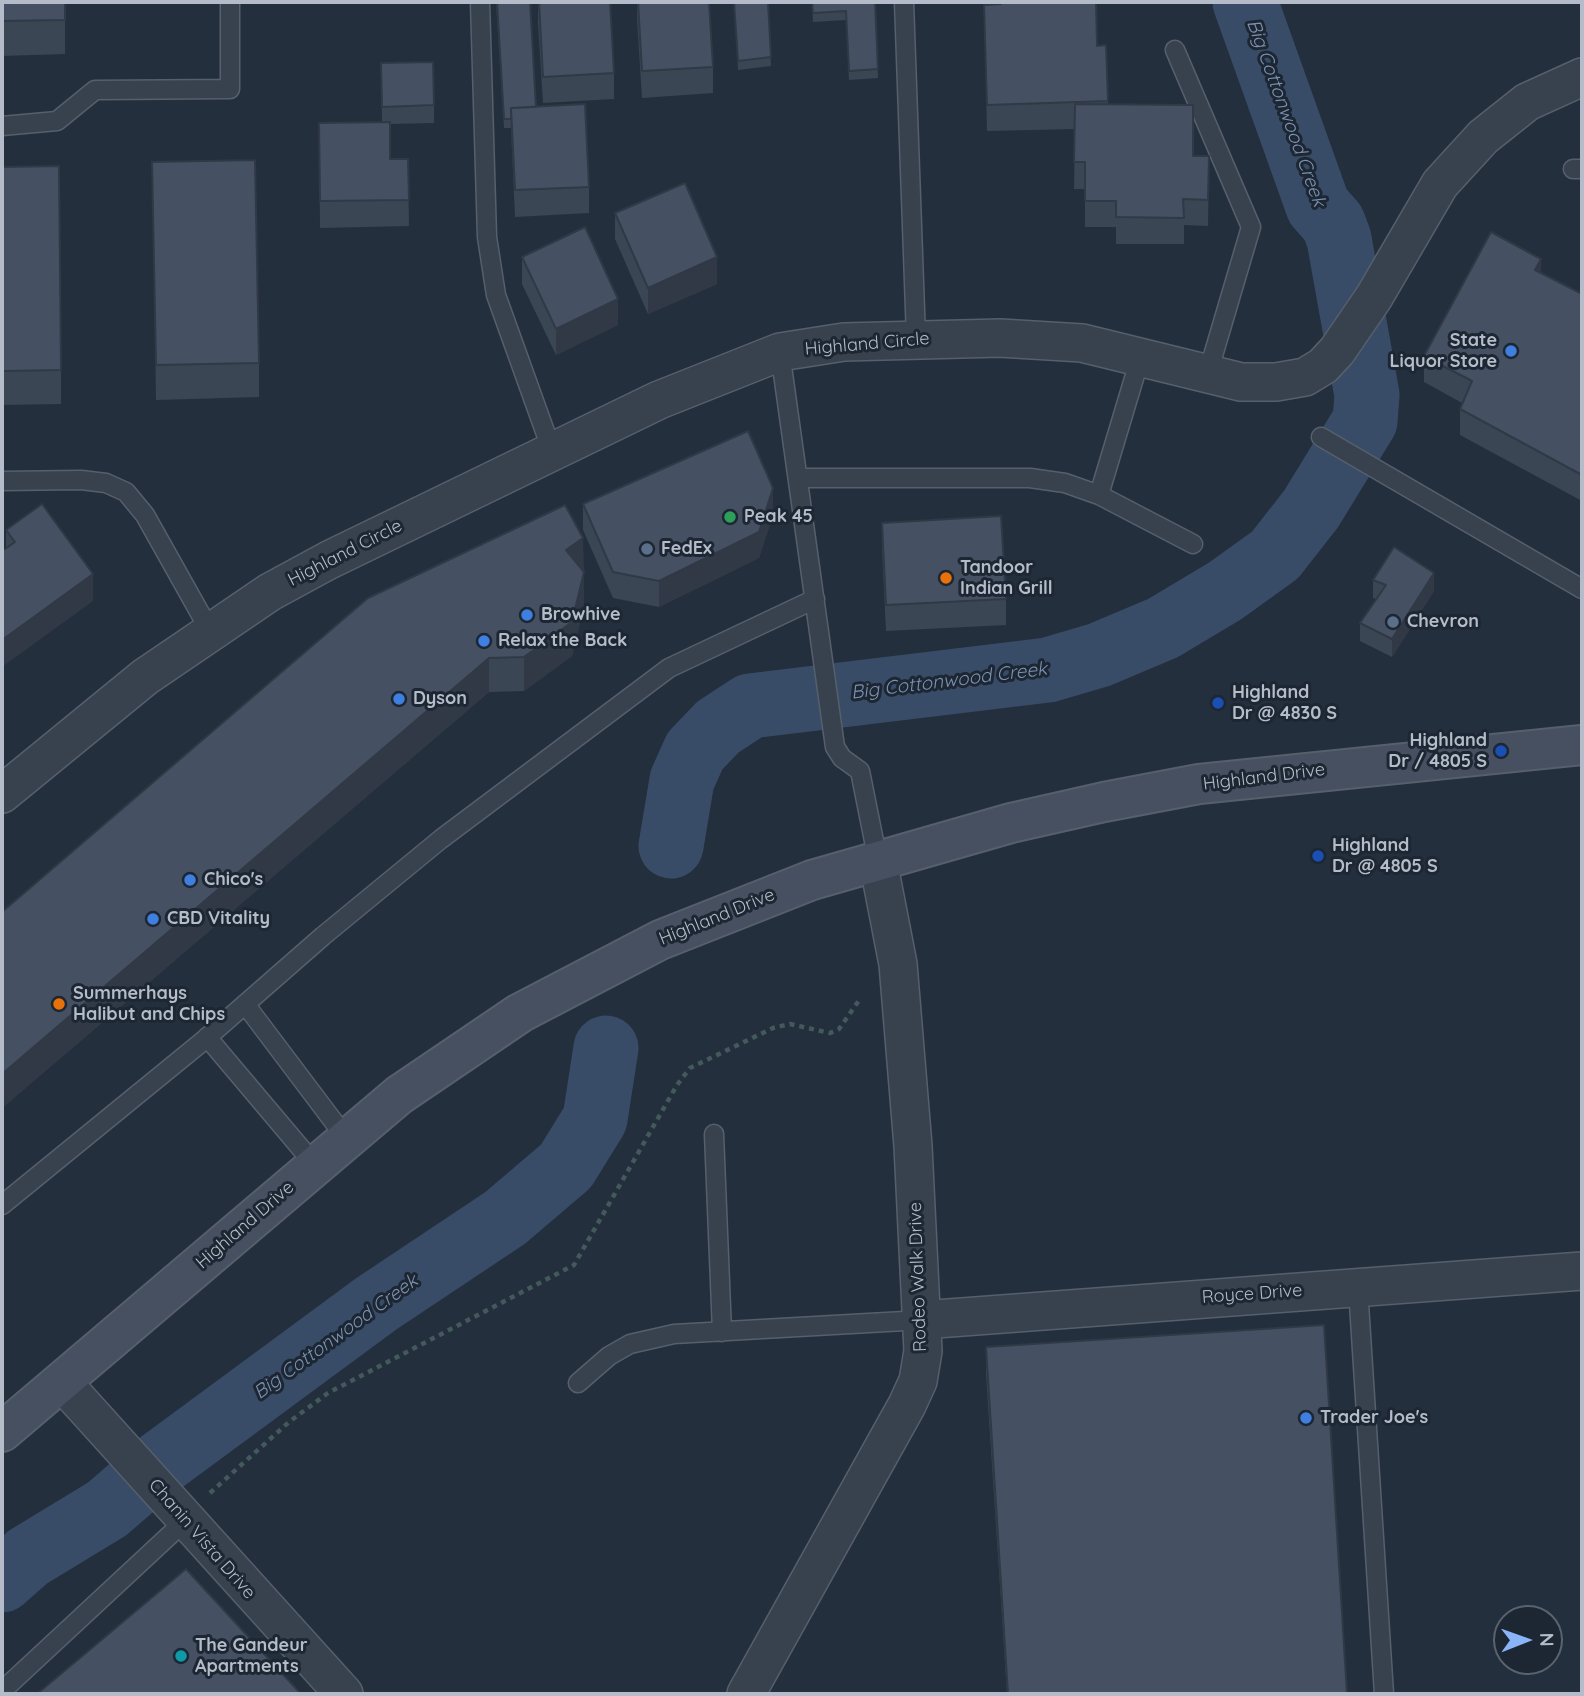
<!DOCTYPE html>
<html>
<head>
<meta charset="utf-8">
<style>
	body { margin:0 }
	#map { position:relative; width:1584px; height:1696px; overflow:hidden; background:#242f3e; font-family:Quicksand,sans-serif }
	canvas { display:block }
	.frame { position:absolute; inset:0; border:4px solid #b4bcc9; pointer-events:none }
	.north { position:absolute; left:1493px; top:1605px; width:70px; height:70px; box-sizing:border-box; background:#1d2633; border:2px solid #59626f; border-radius:50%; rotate:89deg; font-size:19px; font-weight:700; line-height:28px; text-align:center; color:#b4bcc9 }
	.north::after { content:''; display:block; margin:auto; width:24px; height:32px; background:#8ab4f8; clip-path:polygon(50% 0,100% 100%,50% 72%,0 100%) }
</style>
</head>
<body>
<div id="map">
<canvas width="1584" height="1696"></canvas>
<div class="frame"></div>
<div class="north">N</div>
</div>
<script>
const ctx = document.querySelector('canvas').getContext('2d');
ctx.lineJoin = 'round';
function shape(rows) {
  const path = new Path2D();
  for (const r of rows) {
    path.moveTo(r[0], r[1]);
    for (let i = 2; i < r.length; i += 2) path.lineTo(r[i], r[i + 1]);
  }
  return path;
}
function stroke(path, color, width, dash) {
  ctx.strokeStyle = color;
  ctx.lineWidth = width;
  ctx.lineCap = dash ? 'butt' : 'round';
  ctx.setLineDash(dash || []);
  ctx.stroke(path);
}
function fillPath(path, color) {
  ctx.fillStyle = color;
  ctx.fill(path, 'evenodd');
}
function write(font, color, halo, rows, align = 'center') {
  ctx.font = font + ' Quicksand,sans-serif';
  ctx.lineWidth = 6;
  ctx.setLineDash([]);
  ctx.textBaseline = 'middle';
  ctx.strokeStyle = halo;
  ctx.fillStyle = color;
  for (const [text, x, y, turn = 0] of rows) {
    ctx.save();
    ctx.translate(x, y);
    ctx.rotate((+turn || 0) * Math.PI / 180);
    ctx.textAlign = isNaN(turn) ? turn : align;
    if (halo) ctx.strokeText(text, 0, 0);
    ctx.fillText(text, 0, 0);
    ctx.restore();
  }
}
const river = shape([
	[671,846,682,780,695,751,718,727,750,706,1048,670,1099,655,1163,628,1225,591,1275,555,1311,509,1365,421,1367,395,1339,239,1333,223,1318,206,1245,2],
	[2,1580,28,1557,107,1509,159,1464,376,1304,505,1218,566,1166,595,1119,606,1048]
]);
const path = shape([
	[210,1493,289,1422,328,1393,574,1265,677,1085,690,1068,773,1028,790,1024,830,1033,839,1029,860,999]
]);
const lane = shape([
	[480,2,487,237,496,295,552,451],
	[904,2,916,338],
	[1175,50,1251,227,1207,376],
	[2,126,57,121,95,90,230,89,230,2],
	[1573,169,1582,169],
	[780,352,835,747,842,758,860,771,878,861],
	[1321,437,1582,589],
	[798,478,1030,478,1065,483,1099,495,1141,355],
	[2,481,81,480,106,483,126,492,145,515,210,631],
	[1099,495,1193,544],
	[245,1004,346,1138],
	[207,1037,315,1165],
	[714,1134,722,1332],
	[2,1205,203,1041,323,936,441,839,669,668,815,599],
	[1358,1288,1384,1694],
	[578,1383,609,1356,630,1344,674,1334,922,1320],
	[2,1691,186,1520]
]);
const street = shape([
	[2,794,145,677,270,592,329,560,659,400,780,352,844,342,1000,338,1082,343,1241,382,1276,382,1305,377,1323,366,1337,351,1374,297,1440,184,1483,137,1527,102,1582,77],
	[922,1320,1582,1271],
	[62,1382,344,1694],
	[746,1694,907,1405,918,1381,923,1351,913,1146,898,964,878,861]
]);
const secondary = shape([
	[2,1432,399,1095,520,1013,660,940,812,880,1011,823,1104,802,1199,784,1582,745]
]);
const wall = shape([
	[2,2,65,2,65,54,2,56],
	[496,2,536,107,589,187,589,213,515,217,511,128,504,128],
	[538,2,614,73,614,99,543,103,538,23],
	[637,2,709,2,713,67,713,93,642,98,637,19],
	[734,2,768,2,771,66,738,70],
	[812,2,875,2,878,78,849,80,846,20,813,22],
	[1000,4,1097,46,1106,45,1108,104,1193,156,1209,156,1208,226,1184,225,1184,244,1116,244,1116,227,1085,227,1085,189,1074,189,1075,129,987,131,984,5],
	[381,63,434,105,434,123,390,124,390,159,408,159,409,226,320,228,319,123,382,122],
	[152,162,259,363,259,397,156,400],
	[2,167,61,370,61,404,2,405],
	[615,213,717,284,648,314,615,239],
	[522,257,618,325,556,355,522,284],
	[1541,273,1582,294,1582,501,1460,435,1460,409,1462,403,1424,382,1424,356],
	[583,504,773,515,759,558,659,607,613,598,583,530],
	[882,523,1006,599,1006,625,886,631,882,549],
	[6,530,93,601,6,548],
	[583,538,584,606,572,656,524,691,489,692,2,1108],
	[1373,580,1434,591,1392,657,1360,641,1360,623,1376,599,1373,598],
	[986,1347,1347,1694,1007,1694,986,1374]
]);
const shadedWall = shape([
	[717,257,717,284,648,314,648,288],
	[1541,259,1541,285,1535,270],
	[618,299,618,325,556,355,556,329],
	[773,488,773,515,759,558,659,607,659,581],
	[583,538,583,573,566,550],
	[584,572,584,606,572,656,524,691,524,657],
	[1434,573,1434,591,1392,657,1392,639],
	[93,574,93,601,2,667,2,640],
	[489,658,489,692,2,1108,2,1074]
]);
const building = shape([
	[2,2,65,2,65,20,2,21,2,2],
	[497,2,530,2,536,107,511,108,511,119,504,119,497,2],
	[539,2,610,2,614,73,543,77,539,2],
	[638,2,709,2,713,67,642,71,638,2],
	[734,2,768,2,771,57,738,61,734,2],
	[812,2,875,2,878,69,849,71,846,11,813,13,812,2],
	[1001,2,1096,2,1097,46,1106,45,1108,101,987,105,984,5,1001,4,1001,2],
	[433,62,434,105,382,107,381,63,433,62],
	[585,104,589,187,515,190,511,108,585,104],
	[1075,104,1193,105,1193,156,1209,156,1208,200,1183,199,1184,218,1116,217,1116,201,1085,201,1085,162,1074,162,1075,104],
	[390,122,390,159,408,159,409,200,320,201,319,123,390,122],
	[255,160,259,363,156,365,152,162,255,160],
	[59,166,61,370,2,371,2,167,59,166],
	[685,183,717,257,648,288,615,213,685,183],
	[585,227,618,299,556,329,522,257,585,227],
	[1491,232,1541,259,1535,270,1582,294,1582,475,1460,409,1472,381,1424,356,1491,232],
	[748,431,773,488,759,532,659,581,613,572,583,504,748,431],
	[42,504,93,574,2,640,2,551,15,542,6,530,42,504],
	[565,505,583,538,566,550,584,572,572,622,524,657,489,658,2,1074,2,912,368,598,565,505],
	[1001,516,1006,599,886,605,882,523,1001,516],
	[1394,547,1434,573,1392,639,1360,623,1386,585,1373,580,1394,547],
	[1324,1325,1347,1694,1008,1694,986,1347,1324,1325],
	[186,1569,301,1694,37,1694,186,1569]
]);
const markers = [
	[1511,351,7,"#3f7fe0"],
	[730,517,7,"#2e9e5b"],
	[647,549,7,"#5c6f8a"],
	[946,578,7,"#e8710a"],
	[527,615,7,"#3f7fe0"],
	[1393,622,7,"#5c6f8a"],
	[484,641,7,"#3f7fe0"],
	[399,699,7,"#3f7fe0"],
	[1218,703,7,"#1a4fb4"],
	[1501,751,7,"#1a4fb4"],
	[1318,856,7,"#1a4fb4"],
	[190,880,7,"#3f7fe0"],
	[153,919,7,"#3f7fe0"],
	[59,1004,7,"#e8710a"],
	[1306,1418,7,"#3f7fe0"],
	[181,1656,7,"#0f9aa8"]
];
const poiNames = [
	["State",1497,341,"right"],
	["Liquor Store",1497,362,"right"],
	["Peak 45",744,517],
	["FedEx",661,549],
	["Tandoor",960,568],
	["Indian Grill",960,589],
	["Browhive",541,615],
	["Chevron",1407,622],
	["Relax the Back",498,641],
	["Highland",1232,693],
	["Dr @ 4830 S",1232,714],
	["Dyson",413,699],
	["Highland",1487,741,"right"],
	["Dr / 4805 S",1487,762,"right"],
	["Highland",1332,846],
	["Dr @ 4805 S",1332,867],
	["Chico's",204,880],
	["CBD Vitality",167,919],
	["Summerhays",73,994],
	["Halibut and Chips",73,1015],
	["Trader Joe's",1320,1418],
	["The Gandeur",195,1646],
	["Apartments",195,1667]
];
const streetNames = [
	["Highland Circle",867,344,-5],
	["Highland Circle",345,553,-27],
	["Highland Drive",1264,777,-7],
	["Highland Drive",717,917,-22],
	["Highland Drive",245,1225,-41],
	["Rodeo Walk Drive",918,1277,-92],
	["Royce Drive",1252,1294,-4],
	["Chanin Vista Drive",202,1539,49]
];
const waterNames = [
	["Big Cottonwood Creek",1286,113,70],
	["Big Cottonwood Creek",949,681,-7],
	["Big Cottonwood Creek",336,1337,-36]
];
stroke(river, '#394c67', 65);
stroke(lane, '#565f6c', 21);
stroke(street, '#565f6c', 40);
stroke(secondary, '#565f6c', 42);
stroke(path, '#44595c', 4.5, [5, 5]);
stroke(lane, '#38414e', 18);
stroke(street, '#38414e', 37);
stroke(secondary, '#465061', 38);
fillPath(wall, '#3b4654');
fillPath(shadedWall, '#303945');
fillPath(building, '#455162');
stroke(building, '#303945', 2);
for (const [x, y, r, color] of markers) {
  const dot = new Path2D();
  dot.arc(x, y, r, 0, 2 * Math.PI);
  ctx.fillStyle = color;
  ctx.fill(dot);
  stroke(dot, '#1d2633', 2.5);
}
write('bold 18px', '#b4bcc9', '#1d2633', poiNames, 'left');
write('18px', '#b4bcc9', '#1d2633', streetNames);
write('italic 19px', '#7c92b1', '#1d2633', waterNames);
</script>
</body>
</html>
